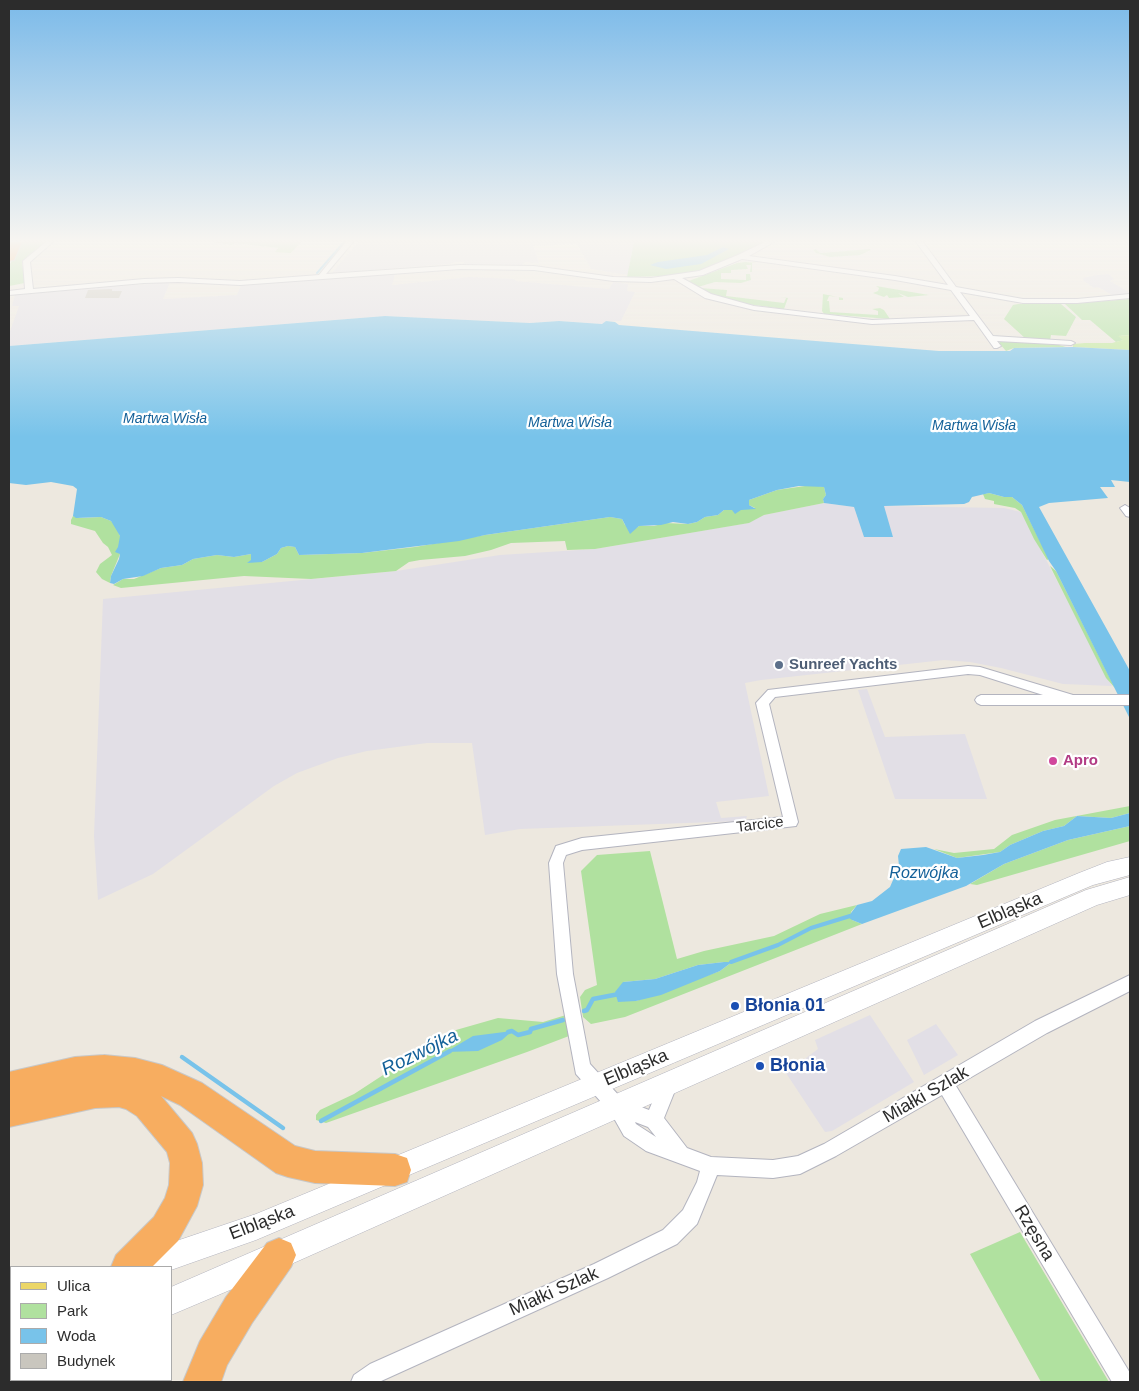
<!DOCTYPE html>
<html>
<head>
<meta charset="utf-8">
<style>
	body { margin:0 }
	#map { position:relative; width:1139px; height:1391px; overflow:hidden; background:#ede8df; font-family:Arial,sans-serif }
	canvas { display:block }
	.frame { position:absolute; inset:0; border:10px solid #2c2c2c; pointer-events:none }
	.legend { position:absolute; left:10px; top:1266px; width:162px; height:115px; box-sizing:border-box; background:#fff; border:1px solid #ababab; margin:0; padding:6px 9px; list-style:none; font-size:15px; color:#2c2c2c }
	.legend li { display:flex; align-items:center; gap:10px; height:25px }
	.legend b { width:25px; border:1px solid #ababab }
</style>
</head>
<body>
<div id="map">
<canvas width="1139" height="1391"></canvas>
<div class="frame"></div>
<ul class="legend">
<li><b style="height:6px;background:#ebd667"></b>Ulica</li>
<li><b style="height:14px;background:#b0e19f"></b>Park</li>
<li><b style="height:14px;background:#78c3ea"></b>Woda</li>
<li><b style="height:14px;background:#c9c6be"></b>Budynek</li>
</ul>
</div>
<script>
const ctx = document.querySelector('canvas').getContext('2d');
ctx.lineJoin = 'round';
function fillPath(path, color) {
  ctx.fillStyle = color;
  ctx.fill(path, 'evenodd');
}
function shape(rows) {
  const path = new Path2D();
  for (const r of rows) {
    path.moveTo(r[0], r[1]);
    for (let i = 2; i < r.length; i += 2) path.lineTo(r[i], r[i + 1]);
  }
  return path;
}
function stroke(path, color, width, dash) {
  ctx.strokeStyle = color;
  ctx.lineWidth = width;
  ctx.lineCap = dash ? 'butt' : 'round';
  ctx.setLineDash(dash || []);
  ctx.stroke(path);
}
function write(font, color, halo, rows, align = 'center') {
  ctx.font = font + ' Arial,sans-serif';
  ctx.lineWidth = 4.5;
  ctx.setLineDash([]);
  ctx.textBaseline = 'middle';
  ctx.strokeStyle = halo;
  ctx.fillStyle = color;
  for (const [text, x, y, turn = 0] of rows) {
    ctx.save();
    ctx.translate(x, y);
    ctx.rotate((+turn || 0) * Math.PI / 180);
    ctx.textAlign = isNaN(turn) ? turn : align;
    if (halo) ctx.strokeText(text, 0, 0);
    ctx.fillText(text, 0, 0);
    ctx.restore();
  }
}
const industrial = shape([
	[358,242,634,242,628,275,591,269,577,244,533,246,539,263,525,262,522,265,463,264,464,262,455,262,451,264,332,273],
	[395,274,392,285,470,277,514,279,516,281,609,289,613,282,628,284,627,291,635,292,621,321,606,321,603,324,559,321,530,323,385,316,9,346,9,334,19,306,12,306,15,295,170,282,163,299,237,295,241,285],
	[1109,274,1114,279,1110,281,1130,293,1114,296,1098,287,1094,288,1084,281,1083,278,1097,275],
	[824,503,854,507,864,537,893,537,883,506,1004,508,1021,512,1112,686,1063,684,1001,668,970,662,944,660,761,680,745,683,769,796,716,802,721,818,747,816,746,819,742,821,520,829,485,835,472,743,427,743,367,751,338,758,297,773,274,786,153,874,98,900,94,836,103,599,396,571,500,555,595,549,748,523,764,515],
	[867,689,885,737,965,734,987,799,895,799,858,690],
	[870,1015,914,1082,832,1131,825,1132,786,1073,818,1049,815,1040],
	[936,1024,958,1055,924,1075,907,1040]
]);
const green = shape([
	[21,242,47,242,27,257,22,263,25,283,9,286,9,266],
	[213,242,301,242,291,253,275,252,278,248,235,243,232,245],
	[634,242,763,242,730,259,701,270,670,276,627,277],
	[816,249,820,253,870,249,871,250,860,255,830,257,816,253,813,250],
	[745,262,757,263,752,263,752,272,750,272,751,265,746,265,748,269,731,270,731,273,721,273,721,279,746,280,746,274,750,274,751,280,741,283,715,282,698,287,686,282,737,263],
	[876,286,929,295,908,297,898,293,904,297,889,298,887,295,884,297,873,293,878,291,879,288],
	[700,288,727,290,726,296,784,303,786,298,780,297,788,298,784,309,746,304,708,294],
	[823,294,843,298,843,300,839,300,839,297,829,296,827,301,829,301,830,312,878,315,878,311,872,309,880,308,884,310,890,319,824,314,822,311],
	[1130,299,1130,335,1119,336,1124,340,1116,342,1090,320,1082,320,1065,304],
	[1018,304,1061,304,1076,317,1066,336,1051,335,1050,341,1026,339,1004,319,1013,305],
	[1001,341,1059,345,1066,347,1014,348,1006,351,999,343],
	[812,485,824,487,826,495,823,499,824,503,764,515,749,523,595,549,567,550,565,541,511,543,491,550,465,556,420,560,409,562,396,571,311,579,244,576,121,588,113,585,123,579,134,579,161,568,182,565,193,559,217,555,234,557,251,554,251,560,262,562,277,554,281,548,288,546,295,547,299,555,362,553,415,547,485,535,610,517,622,519,625,525,636,528,639,526,654,526,665,523,688,524,697,522,705,517,718,515,724,510,755,508,749,505,749,500,777,490],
	[989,493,1004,497,1012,497,1022,505,1049,559,1047,560,1034,539,1021,512,1015,508,994,504,994,501,985,499,983,494],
	[73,516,80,518,101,517,111,521,116,526,120,536,120,554,111,576,110,583,102,579,96,572,100,564,112,555,108,547,103,543,95,531,71,524,71,520],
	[1050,566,1056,571,1115,688,1106,678],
	[1130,806,1130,813,1111,818,1077,816,1064,826,1043,831,1010,845,1000,852,957,858,934,849,954,853,994,849,1012,835,1055,820],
	[1130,826,1130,841,977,885,970,884,1004,864,1068,840],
	[650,851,677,959,704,951,774,936,820,914,857,905,851,912,852,920,862,924,625,1017,591,1024,583,1017,580,997,585,990,597,985,581,871,597,855],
	[724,962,732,962,720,971,636,1001,623,982,655,979,698,965],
	[566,1015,569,1036,527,1052,326,1123,316,1120,316,1115,320,1110,354,1094,449,1032,498,1018,543,1022],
	[1020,1232,1109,1382,1041,1382,970,1254]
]);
const pitch = shape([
	[1130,335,1130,350,1073,347,1073,344,1085,343,1112,343,1123,340,1118,336]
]);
const water = shape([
	[723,247,729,249,701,264,666,269,650,265,658,262,707,255],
	[385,316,530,323,559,321,602,324,606,321,615,322,619,325,939,351,1010,351,1014,348,1073,347,1130,350,1130,482,1111,480,1115,487,1100,487,1108,498,1049,503,1039,507,1130,671,1130,719,1056,571,1049,561,1022,505,1012,497,1004,497,989,493,972,497,969,502,964,504,884,506,893,537,864,537,854,507,824,503,823,499,826,495,824,487,799,486,777,490,749,500,749,505,756,509,741,510,735,514,732,510,724,510,718,515,705,517,697,522,688,524,673,522,661,525,639,526,630,534,622,519,610,517,485,535,459,541,362,553,299,555,295,547,288,546,281,548,277,554,262,562,247,563,251,560,251,554,234,557,217,555,193,559,182,565,161,568,143,576,123,579,114,584,110,583,111,576,119,559,120,554,115,552,118,547,120,536,111,521,101,517,76,518,73,516,77,489,73,486,51,482,26,485,9,483,9,346],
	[1130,813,1130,826,1068,840,1004,864,966,886,862,924,852,920,848,917,857,905,872,901,890,887,899,866,898,856,901,849,926,847,957,858,983,855,1000,852,1010,845,1043,831,1064,826,1077,816,1111,818],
	[724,962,732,962,720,971,661,995,636,1001,618,1002,615,992,623,982,655,979,698,965],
	[512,1031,502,1040,478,1051,446,1052,473,1036]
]);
const streamFar2 = shape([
	[317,273,344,242]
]);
const streamFar1 = shape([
	[731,962,778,945,811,928,850,916]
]);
const stream = shape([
	[584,1011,587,1010,593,999,619,994],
	[508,1032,512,1031,518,1035,530,1032,531,1029,563,1020],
	[182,1057,283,1128],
	[321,1121,450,1051]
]);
const building = shape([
	[112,289,112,291,122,291,119,298,85,298,88,290]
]);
const street = shape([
	[46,242,53,242,30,262,33,289,144,279,178,278,240,281,319,275,346,242,353,242,326,274,460,265,534,266,613,277,651,278,699,271,738,255,765,242,774,242,749,256,895,276,948,285,916,242,923,242,956,287,1023,299,1077,299,1130,294,1130,298,1077,303,1023,303,960,292,993,336,1071,341,1075,343,1071,345,997,341,1001,346,997,348,994,348,974,320,872,324,754,310,705,298,674,279,651,282,613,281,534,270,460,269,240,285,178,282,144,283,9,295,9,291,25,289,23,261,46,242],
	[742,259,895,280,951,290,970,316,872,320,754,306,711,294,682,278,703,275,742,259],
	[1126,242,1130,242,1130,245,1128,244,1126,242],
	[1125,505,1130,508,1130,517,1126,516,1120,508,1125,505],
	[968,666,980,667,1073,695,1130,695,1130,705,981,705,977,703,975,700,977,697,981,695,1043,695,980,675,968,674,775,697,769,704,798,822,796,826,582,850,566,855,563,863,573,974,590,1064,623,1100,649,1110,663,1077,669,1074,675,1077,678,1083,664,1118,687,1148,711,1157,773,1160,798,1156,824,1144,1035,1021,1130,975,1130,991,1047,1033,956,1086,1130,1373,1130,1382,1112,1382,942,1095,836,1156,800,1174,773,1178,717,1175,697,1224,677,1244,608,1278,379,1382,351,1382,354,1375,370,1364,594,1264,663,1230,683,1210,697,1182,700,1171,646,1151,624,1136,611,1113,576,1074,557,974,549,863,556,846,582,838,783,817,756,703,768,690,968,666],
	[635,1122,648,1127,656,1137,636,1124,635,1122]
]);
const secondary = shape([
	[1130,857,1130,875,1093,885,256,1240,171,1270,171,1267,127,1267,131,1257,141,1253,256,1214,1079,873,1107,862,1130,857],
	[1130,877,1130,895,1097,905,289,1265,171,1315,171,1287,1086,890,1130,877]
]);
const primary = shape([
	[11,1293,11,1325,9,1326,9,1294,11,1293],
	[11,1350,11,1380,21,1380,14,1382,9,1382,9,1351,11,1350]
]);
const highway = shape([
	[10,242,22,242,14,260,9,261,10,242],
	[104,1055,135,1058,162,1065,202,1083,295,1146,315,1151,395,1154,407,1158,411,1170,407,1182,395,1186,315,1183,288,1177,276,1173,180,1105,161,1096,192,1133,197,1144,202,1163,203,1185,197,1206,178,1241,152,1267,111,1267,116,1255,154,1217,165,1198,169,1185,170,1163,167,1152,137,1116,126,1109,119,1107,95,1108,9,1127,9,1072,75,1057,104,1055],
	[279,1238,291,1243,296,1255,291,1267,252,1323,227,1365,221,1382,183,1382,200,1341,226,1297,267,1243,279,1238],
	[50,1380,92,1380,93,1382,51,1382,50,1380]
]);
const markers = [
	[779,665,5,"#5c6f8a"],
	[1053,761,5,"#d1479c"],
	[735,1006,5,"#1a4fb4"],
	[760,1066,5,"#1a4fb4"]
];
const farWaternames = [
	["Martwa Wisła",165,419],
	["Martwa Wisła",570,423],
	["Martwa Wisła",974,426]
];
const serviceNames = [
	["Sunreef Yachts",789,665]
];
const hotelNames = [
	["Apro",1063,761]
];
const streetNames = [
	["Tarcice",760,825,-7]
];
const waterNames = [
	["Rozwójka",924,874]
];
const nearStreetnames = [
	["Elbląska",1010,911,-23],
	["Elbląska",636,1068,-23],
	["Miałki Szlak",926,1095,-30],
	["Elbląska",262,1223,-21],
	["Rzęsna",1034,1233,59],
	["Miałki Szlak",554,1292,-24]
];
const nearTransitnames = [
	["Błonia 01",745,1006],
	["Błonia",770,1066]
];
const nearWaternames = [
	["Rozwójka",420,1053,-26]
];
fillPath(industrial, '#e2dfe6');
fillPath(green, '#b0e19f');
fillPath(pitch, '#c1e89b');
fillPath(water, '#78c3ea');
stroke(streamFar2, '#78c3ea', 2);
stroke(streamFar1, '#78c3ea', 4);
stroke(stream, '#78c3ea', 4.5);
fillPath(building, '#c9c6be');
stroke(street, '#b3b4bf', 2);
stroke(secondary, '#b3b4bf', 1);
stroke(primary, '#c8c8c8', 2);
stroke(highway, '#c8c8c8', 2);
fillPath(street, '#fff');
fillPath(secondary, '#fff');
fillPath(primary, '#ebd667');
fillPath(highway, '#f7ad60');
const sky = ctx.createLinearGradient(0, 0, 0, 437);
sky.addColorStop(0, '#7bbae9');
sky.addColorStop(0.55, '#f7f5f1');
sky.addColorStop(1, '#f7f5f100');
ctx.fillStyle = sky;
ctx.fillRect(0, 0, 1139, 437);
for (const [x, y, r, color] of markers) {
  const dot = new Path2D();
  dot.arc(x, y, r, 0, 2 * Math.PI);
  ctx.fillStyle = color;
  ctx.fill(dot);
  stroke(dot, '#fff', 2);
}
write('italic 14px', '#146199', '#fff', farWaternames);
write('bold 15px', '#4e5e75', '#fff', serviceNames, 'left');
write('bold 15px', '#b23c85', '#fff', hotelNames, 'left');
write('15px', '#2c2c2c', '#fff', streetNames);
write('italic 16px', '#146199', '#fff', waterNames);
write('18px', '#2c2c2c', '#fff', nearStreetnames);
write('bold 18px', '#164399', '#fff', nearTransitnames, 'left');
write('italic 19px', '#146199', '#fff', nearWaternames);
</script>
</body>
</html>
